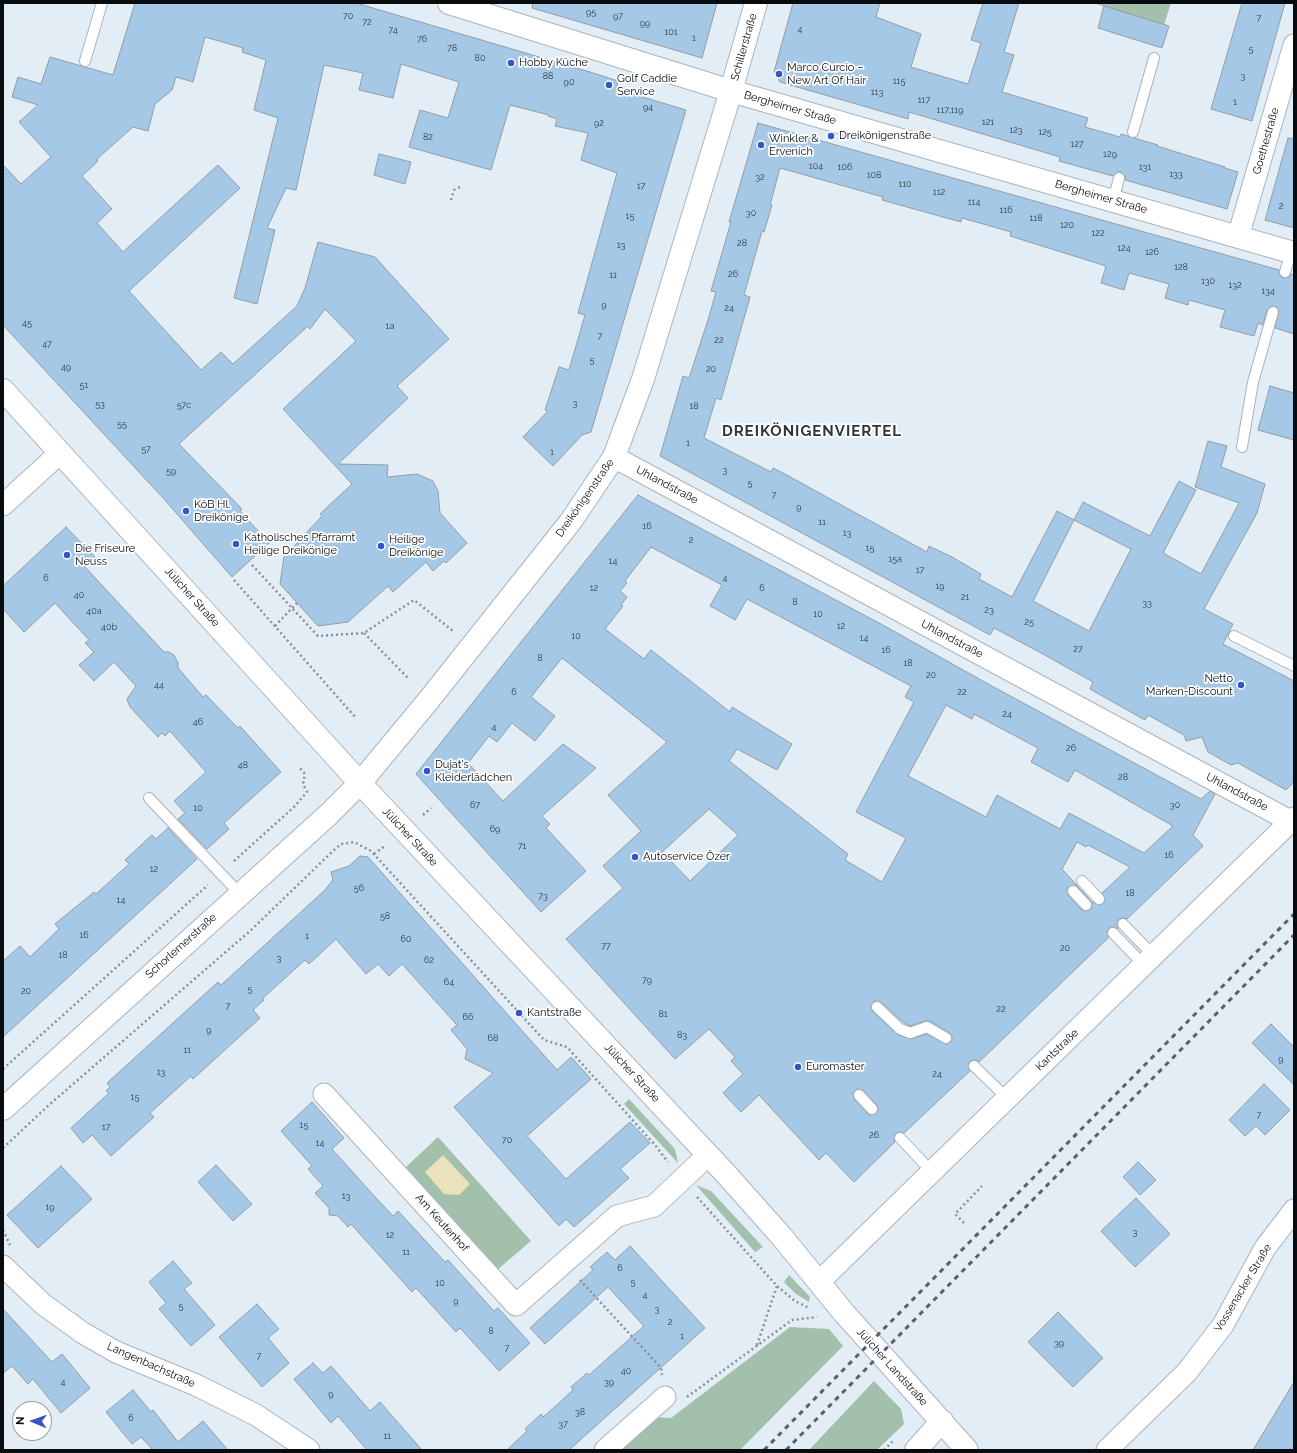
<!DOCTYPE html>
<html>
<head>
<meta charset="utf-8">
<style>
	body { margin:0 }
	#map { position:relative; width:1297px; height:1453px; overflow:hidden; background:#e2edf6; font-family:Raleway,sans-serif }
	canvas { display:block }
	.frame { position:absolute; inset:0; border:4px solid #080c0f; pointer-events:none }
	.north { position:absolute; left:12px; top:1401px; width:40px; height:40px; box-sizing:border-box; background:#fff; border:1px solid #9c9e9f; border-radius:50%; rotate:272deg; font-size:11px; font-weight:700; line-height:16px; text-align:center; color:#080c0f }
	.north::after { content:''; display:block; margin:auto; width:14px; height:18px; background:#3654c5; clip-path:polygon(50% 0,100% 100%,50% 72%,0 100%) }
</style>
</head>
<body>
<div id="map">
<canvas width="1297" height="1453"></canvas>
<div class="frame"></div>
<div class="north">N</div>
</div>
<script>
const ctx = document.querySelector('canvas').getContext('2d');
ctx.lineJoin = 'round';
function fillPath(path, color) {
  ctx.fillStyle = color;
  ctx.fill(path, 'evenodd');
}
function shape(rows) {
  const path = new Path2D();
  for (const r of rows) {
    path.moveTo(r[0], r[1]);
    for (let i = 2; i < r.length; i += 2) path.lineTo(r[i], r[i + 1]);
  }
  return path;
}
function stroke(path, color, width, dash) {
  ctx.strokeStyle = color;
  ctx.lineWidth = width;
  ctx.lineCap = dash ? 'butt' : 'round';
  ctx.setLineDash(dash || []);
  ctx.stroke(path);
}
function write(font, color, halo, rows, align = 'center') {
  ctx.font = font + ' Raleway,sans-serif';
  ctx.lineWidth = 3.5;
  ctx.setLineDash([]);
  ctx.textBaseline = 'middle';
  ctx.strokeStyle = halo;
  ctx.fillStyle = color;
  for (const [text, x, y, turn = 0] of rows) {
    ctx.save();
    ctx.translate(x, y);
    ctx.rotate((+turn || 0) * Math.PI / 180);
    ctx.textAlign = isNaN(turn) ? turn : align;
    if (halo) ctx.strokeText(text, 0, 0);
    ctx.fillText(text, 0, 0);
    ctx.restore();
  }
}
const green = shape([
	[1093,3,1171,3,1164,25],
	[629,1099,675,1149,678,1163,624,1104],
	[438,1137,531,1241,497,1270,406,1167],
	[696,1185,711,1191,763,1247,755,1252],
	[789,1275,810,1297,809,1302,796,1294,784,1282],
	[790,1327,829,1329,843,1346,740,1450,615,1450,652,1417,671,1418],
	[874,1381,901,1409,904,1424,877,1450,809,1450]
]);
const sand = shape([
	[443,1155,470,1184,459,1195,444,1194,425,1172]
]);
const building = shape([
	[135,3,356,3,590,72,618,81,616,89,686,110,591,432,582,435,553,466,523,437,548,411,545,410,559,367,569,370,585,315,578,313,617,173,581,160,588,133,555,126,557,119,548,116,549,115,510,105,491,170,409,147,420,110,448,118,459,82,401,64,393,98,359,90,363,73,324,65,296,190,286,188,267,228,275,230,257,304,234,298,278,118,254,110,266,60,242,52,243,48,205,37,193,82,176,77,172,90,155,104,148,131,133,127,97,159,98,161,82,176,112,209,97,223,123,252,218,165,240,188,129,291,201,370,221,352,233,364,297,306,305,288,318,242,375,257,449,339,397,386,408,398,338,464,388,465,387,477,417,474,433,481,438,491,440,513,467,543,446,563,444,561,433,571,426,562,393,592,388,586,348,622,318,626,280,584,284,557,322,516,320,514,352,484,283,409,356,341,325,309,310,329,308,326,179,444,242,509,240,511,269,543,232,577,164,499,3,325,3,165,21,184,51,157,19,122,38,105,12,97,18,77,41,84,50,57,113,75,135,3],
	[533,3,717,3,702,58,532,8,533,3],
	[793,3,880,3,876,17,921,34,911,67,968,84,981,43,971,40,983,3,1019,3,1004,52,1014,55,1002,92,1088,118,1085,127,1120,137,1121,134,1158,145,1157,146,1225,167,1225,168,1238,172,1227,209,1125,180,1125,176,1121,172,1117,172,1113,176,1059,161,1060,157,909,112,908,119,780,82,774,72,793,3],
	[1242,3,1285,3,1252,121,1211,109,1242,3],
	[1104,6,1169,26,1162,48,1098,28,1104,6],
	[758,123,1279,270,1280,276,1284,278,1289,277,1291,274,1294,275,1294,334,1275,328,1279,311,1277,307,1272,306,1267,310,1263,325,1258,323,1254,336,1220,327,1225,310,1189,300,1188,305,1165,298,1169,284,1129,273,1124,290,1101,283,1106,266,1010,236,1011,232,962,218,961,222,907,207,882,200,883,197,780,168,770,205,772,205,764,232,762,231,744,295,750,297,721,400,716,398,704,438,771,472,773,468,783,473,927,552,929,546,952,557,981,574,979,579,1012,597,1057,511,1074,520,1083,502,1150,536,1179,481,1196,490,1163,553,1201,574,1239,503,1195,487,1208,441,1227,446,1221,467,1265,484,1257,513,1204,609,1233,624,1223,644,1294,681,1294,782,1286,790,1238,763,1231,765,1208,752,1202,737,1186,741,1184,735,1148,715,1145,720,1090,689,1093,682,1043,654,994,628,990,635,660,456,683,376,689,378,708,320,716,292,711,291,731,222,729,222,758,123],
	[1074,520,1131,549,1089,631,1033,601,1074,520],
	[1288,138,1294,139,1294,228,1265,220,1288,138],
	[379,154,411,162,405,184,374,175,379,154],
	[1270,386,1294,393,1294,440,1258,430,1270,386],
	[638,495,881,624,990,685,1201,799,1210,791,1215,794,1193,835,1203,846,1127,919,1124,918,1119,919,1117,923,1118,929,1114,927,1109,928,1107,932,1108,938,979,1062,975,1060,970,1061,968,1065,970,1071,904,1133,899,1132,895,1134,894,1139,895,1142,854,1182,826,1153,819,1160,759,1095,741,1112,723,1093,743,1074,731,1061,735,1057,709,1029,675,1059,566,939,623,888,603,866,641,831,608,795,667,742,562,658,531,697,555,716,535,741,512,723,497,742,489,736,468,763,503,801,563,744,596,768,542,816,550,824,546,828,586,871,541,912,416,774,638,495],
	[651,547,722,585,710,606,723,613,735,620,747,599,911,686,905,697,914,702,856,812,906,838,882,882,845,860,848,854,729,761,737,749,777,770,792,744,732,707,730,712,651,650,644,659,605,629,623,606,621,605,627,597,620,591,627,583,625,581,651,547],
	[946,705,972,719,974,714,1038,748,1031,762,1068,782,1075,770,1173,826,1144,853,1069,813,1060,829,997,795,986,817,908,776,946,705],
	[709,809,738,835,690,881,662,852,709,809],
	[1077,842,1086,847,1088,845,1130,867,1102,893,1105,900,1101,905,1092,902,1062,869,1077,842],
	[1075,885,1091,901,1092,907,1090,910,1084,911,1082,910,1068,895,1067,889,1068,887,1075,885],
	[875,1001,881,1002,904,1023,910,1026,925,1021,930,1021,950,1033,952,1038,952,1041,946,1044,926,1034,912,1039,898,1035,872,1011,871,1006,875,1001],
	[857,1089,863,1090,877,1105,878,1111,876,1114,870,1115,868,1114,854,1099,853,1093,857,1089],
	[66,527,95,557,85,567,164,652,169,652,174,655,178,663,178,668,203,697,206,695,238,728,240,726,281,772,224,823,229,829,207,849,178,819,185,813,174,801,206,772,170,731,165,736,162,733,158,737,130,707,127,699,136,686,114,662,94,681,79,665,94,652,85,643,89,640,55,603,24,632,3,609,3,586,66,527],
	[168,828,197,859,3,1037,3,961,20,946,30,957,59,929,55,924,94,892,96,894,129,864,125,860,152,835,156,839,168,828],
	[360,856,368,857,557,1070,571,1057,591,1079,527,1136,566,1179,630,1122,650,1143,620,1169,629,1178,574,1227,566,1219,559,1226,454,1107,493,1073,465,1059,467,1049,451,1030,457,1025,402,964,389,976,378,964,366,974,336,939,309,964,305,960,263,998,264,1000,253,1010,260,1018,193,1079,191,1076,150,1113,154,1117,111,1156,92,1135,83,1143,71,1128,109,1093,106,1091,110,1087,107,1083,218,982,221,985,325,890,333,880,331,872,349,866,360,856],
	[1271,1024,1294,1047,1294,1085,1252,1043,1271,1024],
	[1264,1084,1290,1110,1265,1135,1256,1126,1245,1136,1229,1120,1264,1084],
	[312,1102,344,1138,332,1149,376,1198,393,1216,398,1211,445,1262,448,1260,494,1311,498,1308,530,1343,499,1371,460,1328,456,1332,416,1288,412,1292,351,1224,348,1227,338,1216,329,1215,329,1208,315,1193,323,1186,308,1169,312,1166,281,1131,312,1102],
	[1138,1162,1156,1180,1140,1195,1123,1177,1138,1162],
	[216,1165,252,1204,233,1221,198,1182,216,1165],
	[61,1166,92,1199,38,1248,7,1215,61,1166],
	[1136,1198,1170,1234,1135,1267,1101,1231,1136,1198],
	[630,1246,705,1328,569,1450,507,1450,527,1431,525,1429,541,1414,543,1417,559,1403,573,1390,571,1387,587,1373,589,1375,644,1326,608,1287,545,1344,530,1328,593,1270,590,1267,607,1252,615,1260,630,1246],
	[173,1261,192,1283,184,1289,215,1325,191,1346,159,1309,166,1303,149,1282,173,1261],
	[257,1304,279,1329,268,1338,289,1363,262,1387,219,1337,257,1304],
	[3,1309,52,1362,62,1354,90,1388,61,1413,33,1379,28,1384,12,1366,3,1373,3,1309],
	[1058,1312,1103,1358,1073,1387,1028,1342,1058,1312],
	[313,1363,323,1373,331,1366,370,1411,380,1402,422,1450,367,1450,338,1416,331,1423,294,1379,313,1363],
	[1294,1382,1294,1450,1253,1450,1294,1382],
	[133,1390,151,1412,153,1410,178,1442,203,1421,228,1450,153,1450,141,1437,132,1444,106,1412,133,1390]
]);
const path = shape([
	[451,200,454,190,462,186],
	[252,565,318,636,364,633,414,600,453,631],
	[234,580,356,718],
	[275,626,297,603],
	[364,633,408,678],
	[423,815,431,808],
	[374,854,386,845],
	[234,861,294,807,307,792,303,784,305,774,300,768],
	[3,1069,208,885],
	[3,1148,50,1104,250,931,334,850,341,844,354,842,371,851,544,1040,567,1047,655,1145,668,1162],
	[697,1197,777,1286,795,1301,809,1308],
	[964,1223,955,1214,982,1186],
	[3,1230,10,1245],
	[580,1280,661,1368,662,1375],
	[757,1345,777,1286],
	[687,1397,792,1320,817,1317],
	[884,1450,894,1440]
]);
const lane = shape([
	[85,61,102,3],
	[1133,132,1154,58],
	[1113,201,1119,178],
	[1285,272,1291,252],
	[1242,447,1253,382,1273,312],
	[1234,636,1294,666],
	[149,798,240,894],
	[1082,881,1099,899],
	[1073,891,1086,905],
	[1123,924,1153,955],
	[1113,933,1144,965],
	[877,1007,900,1029,910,1033,927,1027,946,1038],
	[974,1066,1007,1098],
	[859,1095,872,1109],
	[900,1138,932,1172]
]);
const street = shape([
	[1238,237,1294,45],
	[614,457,1290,821],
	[3,505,60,453],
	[324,1094,516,1305,617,1216,654,1206,708,1155],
	[3,1266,44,1305,83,1333,116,1352,196,1385,256,1415,309,1450],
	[819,1282,1294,818],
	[605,1450,665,1397],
	[1107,1450,1187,1372,1223,1325,1265,1248,1294,1210]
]);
const secondary = shape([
	[449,3,731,91,1294,253],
	[3,390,360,783,726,1174,782,1237,844,1313,967,1450],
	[3,1109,328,815,360,783,428,701,571,521,614,457,643,379,731,91,756,3],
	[916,1450,942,1421]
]);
const rail = shape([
	[764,1450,1294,914],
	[786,1450,1294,935]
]);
const markers = [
	[511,63,4,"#3654c5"],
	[779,74,4,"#3654c5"],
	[609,85,4,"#3654c5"],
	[831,136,4,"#3654c5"],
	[761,145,4,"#3654c5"],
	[186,511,4,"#3654c5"],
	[236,544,4,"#3654c5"],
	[381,546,4,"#3654c5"],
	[67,555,4,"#3654c5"],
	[1241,685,4,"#3654c5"],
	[427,771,4,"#3654c5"],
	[635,857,4,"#3654c5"],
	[519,1013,4,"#3654c5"],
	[798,1067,4,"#3654c5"]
];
const numberNames = [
	["95",591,12],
	["70",348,16],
	["97",618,16],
	["7",1259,18],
	["72",367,22],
	["99",645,23],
	["4",800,29],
	["74",393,30],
	["101",671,32],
	["1",694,38],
	["76",422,39],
	["78",452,48],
	["5",1251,49],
	["80",480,58],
	["88",548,76],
	["3",1243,76],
	["115",899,81],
	["90",569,82],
	["113",877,92],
	["117",924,100],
	["1",1235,102],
	["94",648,107],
	["117,119",950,110],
	["121",988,122],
	["92",599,123],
	["123",1016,130],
	["125",1045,132],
	["82",428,137],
	["127",1077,144],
	["129",1110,154],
	["104",816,166],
	["106",845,167],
	["131",1145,167],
	["133",1176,174],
	["108",874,175],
	["32",760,177],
	["110",905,184],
	["17",641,186],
	["112",939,192],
	["114",974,202],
	["2",1281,206],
	["116",1006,210],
	["30",751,213],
	["15",630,216],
	["118",1036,218],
	["120",1067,225],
	["122",1098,233],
	["28",742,243],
	["13",621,245],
	["124",1124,248],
	["126",1152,252],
	["128",1181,267],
	["26",733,274],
	["11",613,275],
	["130",1208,281],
	["132",1235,285],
	["134",1268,291],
	["9",604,305],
	["24",729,308],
	["45",27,323],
	["1a",390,326],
	["7",600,336],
	["22",719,340],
	["47",47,344],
	["5",592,360],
	["49",66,367],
	["20",711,369],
	["51",84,385],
	["3",575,403],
	["53",100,404],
	["57c",184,405],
	["18",694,406],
	["55",122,424],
	["1",688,443],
	["57",146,449],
	["1",552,452],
	["3",725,470],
	["59",171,471],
	["5",750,483],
	["7",774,495],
	["9",799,507],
	["11",822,522],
	["16",647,526],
	["13",847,533],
	["2",691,540],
	["15",870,548],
	["15a",895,559],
	["14",613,561],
	["17",920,570],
	["6",46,578],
	["4",725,578],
	["19",940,586],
	["12",594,588],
	["6",762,588],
	["40",79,595],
	["21",965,597],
	["8",795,602],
	["33",1147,603],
	["23",989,610],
	["40a",94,611],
	["10",818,614],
	["25",1029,622],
	["12",841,626],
	["40b",109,627],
	["10",576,636],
	["14",864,638],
	["27",1078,649],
	["16",886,650],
	["8",540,658],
	["18",908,663],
	["20",931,675],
	["44",159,685],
	["6",514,692],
	["22",962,692],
	["24",1007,714],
	["46",198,722],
	["4",494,727],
	["26",1071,748],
	["48",243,765],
	["28",1123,777],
	["67",475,805],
	["30",1175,805],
	["10",198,808],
	["69",495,829],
	["71",522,846],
	["16",1169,855],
	["12",154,869],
	["56",359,888],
	["18",1130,893],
	["73",543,896],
	["14",121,900],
	["58",385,916],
	["16",84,935],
	["1",307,936],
	["60",406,939],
	["77",606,946],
	["20",1065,948],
	["18",63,955],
	["3",279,958],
	["62",429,960],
	["79",647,980],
	["64",449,982],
	["5",250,989],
	["20",26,991],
	["7",228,1006],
	["22",1001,1009],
	["81",663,1014],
	["66",468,1017],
	["9",209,1030],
	["83",682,1035],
	["68",493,1038],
	["11",187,1050],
	["9",1281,1059],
	["13",161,1072],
	["24",937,1074],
	["15",135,1097],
	["7",1259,1115],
	["15",304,1125],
	["17",106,1127],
	["26",874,1135],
	["70",507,1140],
	["14",320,1143],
	["13",346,1196],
	["19",50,1207],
	["3",1135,1232],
	["12",390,1235],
	["11",406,1252],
	["6",620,1268],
	["5",633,1282],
	["10",440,1283],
	["4",645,1295],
	["9",456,1301],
	["5",181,1306],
	["3",657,1309],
	["2",670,1322],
	["8",491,1331],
	["1",682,1336],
	["39",1059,1343],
	["7",507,1348],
	["7",259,1356],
	["40",626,1371],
	["4",63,1382],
	["39",609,1382],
	["9",331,1394],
	["38",580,1412],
	["6",131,1418],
	["37",563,1424],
	["11",387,1436]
];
const streetNames = [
	["Schillerstraße",744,47,-74],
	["Bergheimer Straße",790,108,16],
	["Goethestraße",1266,141,-74],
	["Bergheimer Straße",1101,197,16],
	["Uhlandstraße",667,485,28],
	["Dreikönigenstraße",585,498,-55],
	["Jülicher Straße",192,597,48],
	["Uhlandstraße",952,639,28],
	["Uhlandstraße",1237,792,28],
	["Jülicher Straße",410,837,47],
	["Schorlemerstraße",181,946,-42],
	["Kantstraße",1057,1050,-44],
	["Jülicher Straße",632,1073,47],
	["Am Keutenhof",442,1223,48],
	["Vossenacker Straße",1243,1288,-59],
	["Langenbachstraße",151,1365,24],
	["Jülicher Landstraße",892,1367,48]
];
const poiNames = [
	["Hobby Küche",519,63],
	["Marco Curcio –",787,68],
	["New Art Of Hair",787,81],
	["Golf Caddie",617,79],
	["Service",617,92],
	["Dreikönigenstraße",839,136],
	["Winkler &",769,139],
	["Ervenich",769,152],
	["KöB Hl.",194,505],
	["Dreikönige",194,518],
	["Katholisches Pfarramt",244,538],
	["Heilige Dreikönige",244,551],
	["Heilige",389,540],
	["Dreikönige",389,553],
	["Die Friseure",75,549],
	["Neuss",75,562],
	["Netto",1233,679,"right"],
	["Marken-Discount",1233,692,"right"],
	["Dujat's",435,765],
	["Kleiderlädchen",435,778],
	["Autoservice Özer",643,857],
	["Kantstraße",527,1013],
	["Euromaster",806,1067]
];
const districtNames = [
	["DREIKÖNIGENVIERTEL",812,431]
];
fillPath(green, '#a2c0ac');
fillPath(sand, '#ebe2bc');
fillPath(building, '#a4c8e5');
stroke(building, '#939da5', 1);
stroke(lane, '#aab4bd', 12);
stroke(street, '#aab4bd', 23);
stroke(secondary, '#aab4bd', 24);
stroke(path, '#889197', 2.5, [2, 3]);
stroke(lane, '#fff', 10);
stroke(street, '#fff', 21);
stroke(secondary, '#fff', 22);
stroke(rail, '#5b6167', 3, [5, 5]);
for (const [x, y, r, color] of markers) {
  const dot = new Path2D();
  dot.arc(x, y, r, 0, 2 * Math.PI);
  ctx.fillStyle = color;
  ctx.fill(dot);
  stroke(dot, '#fff', 1.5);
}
write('9px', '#2f3b44', null, numberNames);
write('11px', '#080c0f', '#fff', streetNames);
write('11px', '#080c0f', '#fff', poiNames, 'left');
ctx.letterSpacing = '1px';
write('bold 15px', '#2d363c', '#fff', districtNames);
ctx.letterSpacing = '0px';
</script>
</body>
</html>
